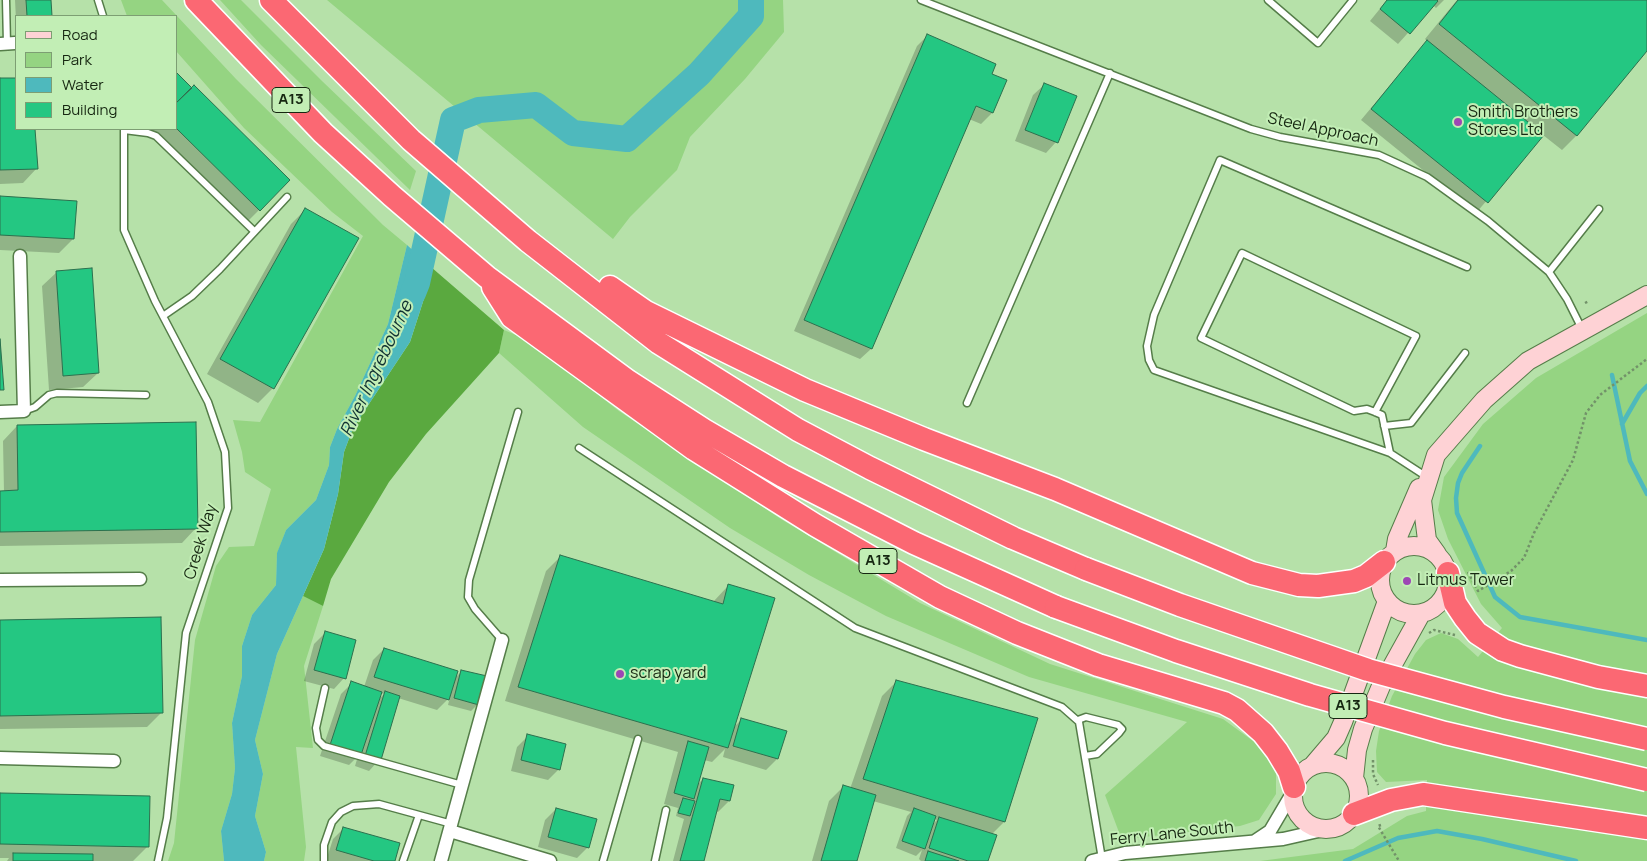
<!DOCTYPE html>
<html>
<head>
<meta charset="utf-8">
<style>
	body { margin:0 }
	#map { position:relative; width:1647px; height:861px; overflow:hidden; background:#b6e1a9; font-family:Manrope,sans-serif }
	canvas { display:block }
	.legend { position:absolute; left:15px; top:15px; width:162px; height:115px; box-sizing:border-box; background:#c2eeb5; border:1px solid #7d9e73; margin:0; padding:6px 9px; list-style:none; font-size:15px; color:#162711 }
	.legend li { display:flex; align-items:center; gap:10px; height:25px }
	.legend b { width:25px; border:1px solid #7d9e73 }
</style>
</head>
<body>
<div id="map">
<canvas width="1647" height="861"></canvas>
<ul class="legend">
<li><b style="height:6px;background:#fed2d5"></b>Road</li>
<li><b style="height:14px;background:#95d482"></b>Park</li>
<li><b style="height:14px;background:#4eb9bd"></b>Water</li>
<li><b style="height:14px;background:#24c782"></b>Building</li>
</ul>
</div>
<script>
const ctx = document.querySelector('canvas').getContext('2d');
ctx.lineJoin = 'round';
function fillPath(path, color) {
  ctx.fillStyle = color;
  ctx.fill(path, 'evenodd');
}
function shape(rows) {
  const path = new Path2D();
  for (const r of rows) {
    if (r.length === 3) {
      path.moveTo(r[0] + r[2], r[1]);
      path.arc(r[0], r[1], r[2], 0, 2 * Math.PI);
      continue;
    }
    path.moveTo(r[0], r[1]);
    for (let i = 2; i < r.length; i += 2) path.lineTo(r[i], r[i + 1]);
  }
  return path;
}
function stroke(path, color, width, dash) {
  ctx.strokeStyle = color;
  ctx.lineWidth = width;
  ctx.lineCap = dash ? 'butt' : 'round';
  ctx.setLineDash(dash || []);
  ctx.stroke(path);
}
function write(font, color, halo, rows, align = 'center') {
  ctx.font = font + ' Manrope,sans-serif';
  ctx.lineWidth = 4;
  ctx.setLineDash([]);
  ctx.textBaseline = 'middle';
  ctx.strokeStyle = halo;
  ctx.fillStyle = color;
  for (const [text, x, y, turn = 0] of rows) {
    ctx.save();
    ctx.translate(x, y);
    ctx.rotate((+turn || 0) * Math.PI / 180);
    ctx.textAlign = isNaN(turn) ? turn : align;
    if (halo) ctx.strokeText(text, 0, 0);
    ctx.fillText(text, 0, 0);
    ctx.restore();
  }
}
const green = shape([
	[121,0,162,0,236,79,383,225,407,245,388,324,355,396,337,429,330,447,329,465,316,500,286,530,277,554,276,585,252,615,242,646,242,676,232,723,235,768,232,794,221,831,224,861,168,861,174,843,195,640,216,566,229,547,254,546,271,489,245,472,242,452,233,420,260,422,363,236,332,212,244,128,176,51,176,16,127,16],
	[220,0,241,0,322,81,416,171,410,190,261,45],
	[327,0,783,0,784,32,745,79,690,137,677,170,630,217,613,239],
	[1647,313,1647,861,1260,861,1353,849,1407,816,1426,811,1427,780,1386,782,1377,772,1376,751,1379,731,1392,696,1415,654,1426,640,1441,633,1458,639,1478,657,1502,628,1481,604,1448,539,1438,510,1444,477,1483,424,1536,378],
	[504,330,528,340,619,411,781,519,920,603,1050,664,1223,719,1264,749,1276,772,1276,794,1259,820,1240,826,1135,838,1120,835,1105,795,1187,722,1029,677,886,616,809,575,730,528,583,427,499,353],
	[303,596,323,606,304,666,313,748,296,747,306,847,304,861,264,861,266,852,255,816,263,774,255,740,277,654]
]);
const forest = shape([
	[431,267,504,330,499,353,426,434,389,482,331,579,323,606,303,596,324,549,338,494,344,452,353,428,410,342,431,277]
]);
const water = shape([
	[407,245,431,267,431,277,410,342,353,428,344,452,338,494,324,549,277,654,255,740,263,774,255,816,266,852,264,861,224,861,221,831,232,794,235,768,232,723,242,676,242,646,252,615,276,585,277,553,286,530,316,500,329,465,330,447,337,429,355,396,388,324]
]);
const shadow = shape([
	[15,0,50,0,51,16,16,16,16,20],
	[1387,0,1444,0,1436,8,1433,5,1398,44,1370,21],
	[1457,0,1647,0,1647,49,1576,136,1562,150,1543,135,1476,213,1361,120,1427,41,1425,39],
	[928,35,990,74,1006,81,992,113,981,124,969,119,871,349,860,359,794,331,917,46],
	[16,79,16,129,33,129,37,168,23,183,0,184,0,80],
	[1044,85,1075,97,1056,142,1046,153,1015,141,1033,95],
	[176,105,289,180,244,225,150,131,153,129,176,129],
	[0,198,73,239,59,253,0,250],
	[305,210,357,238,273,388,258,403,207,374,291,224],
	[57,272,98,373,83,387,49,390,42,286],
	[17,426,196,528,182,543,0,546,0,492,4,492,3,441],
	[561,556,713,602,728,586,733,728,742,719,777,759,766,770,723,757,725,749,712,762,704,760,696,786,703,779,729,801,718,812,715,811,702,861,673,861,684,819,676,816,678,808,664,804,678,752,505,701,546,571],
	[0,621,162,712,147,727,0,729],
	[325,633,344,678,334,689,304,681,314,644],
	[384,649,454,679,462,671,478,704,471,711,448,705,450,697,437,710,398,698,379,760,369,771,355,766,358,756,349,765,320,756,341,694,352,683,364,687,373,660],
	[380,693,384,694,378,700],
	[897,681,1036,719,1004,822,991,835,987,861,921,861,919,859,922,850,916,856,896,848,907,816,911,812,873,801,856,861,812,861,829,801,843,787,850,789,882,696],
	[934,819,937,820,931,826],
	[528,736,559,769,548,780,511,771,517,747],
	[0,795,148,846,133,861,7,861,9,858,0,858],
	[556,809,588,847,577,858,538,847,545,820],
	[344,828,394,861,326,861,333,839]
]);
const stream = shape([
	[1612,375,1630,461,1647,494],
	[1622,424,1640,393,1647,386],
	[1480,446,1462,473,1458,483,1456,498,1457,513,1495,597,1520,617,1647,640],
	[1345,861,1398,838,1437,831,1482,839,1576,861]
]);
const river = shape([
	[413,293,417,283,453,120,479,110,536,105,573,133,627,139,699,74,751,16,751,0]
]);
const building = shape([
	[26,0,51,0,52,16,27,16,26,0],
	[1387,0,1437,0,1438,1,1410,34,1380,9,1387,0],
	[1458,0,1647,0,1647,51,1577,136,1439,24,1458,0],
	[927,34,996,64,992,74,1007,80,993,113,976,106,872,349,804,320,927,34],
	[1427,40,1544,135,1488,203,1371,109,1427,40],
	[176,72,192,88,176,103,176,72],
	[0,78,16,78,16,129,35,129,38,169,0,170,0,78],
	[1044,83,1077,96,1058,143,1025,130,1044,83],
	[194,85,290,180,260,211,176,128,176,103,194,85],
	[0,196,77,201,74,239,0,235,0,196],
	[305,208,359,238,274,389,220,359,305,208],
	[92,268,99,373,63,376,56,271,92,268],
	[0,339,4,390,0,390,0,339],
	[196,422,198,529,0,532,0,491,18,490,17,425,196,422],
	[560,555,723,604,728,584,775,598,728,748,518,687,560,555],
	[161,617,163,713,0,716,0,620,161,617],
	[325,631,356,640,346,679,314,670,325,631],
	[384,648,458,671,449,700,374,677,384,648],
	[461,670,487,676,479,705,454,698,461,670],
	[896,680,1038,718,1005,822,863,779,896,680],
	[351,681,382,692,361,755,330,745,351,681],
	[385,691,400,696,381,760,365,756,385,691],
	[741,718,787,731,778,759,733,746,741,718],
	[527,734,566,744,560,770,521,760,527,734],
	[688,741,709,747,694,799,674,793,688,741],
	[703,778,734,785,730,801,720,799,704,861,680,861,703,778],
	[843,785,876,795,857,861,821,861,843,785],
	[0,793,150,796,149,847,0,844,0,793],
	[683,798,695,801,690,816,678,813,683,798],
	[556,808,597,819,589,848,548,837,556,808],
	[914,808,936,816,925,849,902,841,914,808],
	[939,817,997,835,988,861,968,861,929,848,939,817],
	[343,827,400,843,395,861,374,861,336,850,343,827],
	[928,851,959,861,925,861,928,851],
	[13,853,93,854,93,861,13,861,13,853]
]);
const path = shape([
	[1585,303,1589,301],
	[1468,572,1478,591,1511,571,1524,558,1534,533,1573,460,1586,413,1600,395,1647,359],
	[1429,633,1434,630,1455,635],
	[1373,760,1373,774,1378,785],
	[1381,825,1378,826,1399,861]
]);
const lane = shape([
	[6,0,7,44],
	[98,0,103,16],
	[921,0,1251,129,1280,137,1379,155,1427,177,1488,221,1549,272,1567,299,1582,329],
	[1268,0,1318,43,1353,0],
	[124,129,124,230,155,301,208,402,225,452,228,508,186,633,167,818,158,861],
	[124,130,148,133,156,136,254,231],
	[1549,272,1599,209],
	[163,316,192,296,220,269,287,197],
	[967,403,1110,73],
	[24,411,35,407,49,395,57,393,146,395],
	[1375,412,1416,336,1242,253,1201,338,1354,411,1367,409,1375,412,1382,415,1390,453],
	[1384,426,1411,423,1465,353],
	[579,448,855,628,1062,707,1079,722,1102,859],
	[1427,477,1390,453,1154,370,1149,360,1147,346,1154,315,1220,160,1467,267],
	[502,640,475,609,468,597,469,580,518,412],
	[325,688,316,728,318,740,324,746,462,785],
	[1078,720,1086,717,1118,725,1122,729,1119,733,1097,754,1085,756],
	[324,861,324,845,332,822,341,812,353,806,379,804,452,824],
	[403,861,419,815],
	[603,861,638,739],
	[655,861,666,810]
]);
const street = shape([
	[0,44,15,43],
	[0,412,24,411,20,256],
	[0,580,140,579],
	[0,758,114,761],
	[450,831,550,861],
	[1255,841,1270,831,1293,792],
	[441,861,502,640],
	[1092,861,1125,853,1283,839,1336,827]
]);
const secondary = shape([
	[1414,580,34],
	[1395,551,1397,539,1419,488],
	[1437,554,1427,540,1422,500,1436,455,1484,400,1528,361,1647,295],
	[1326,796,33],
	[1313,765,1336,738,1343,722,1387,601],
	[1354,778,1357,750,1363,729,1381,686,1421,614]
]);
const highway = shape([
	[196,0,323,133,392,196,487,277,628,381,704,430,783,476,914,543,1056,607],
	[271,0,411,140,528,241,659,343,798,430,870,468,1013,538,1086,569],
	[493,287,512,317,694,449,815,525,940,597,1017,633,1098,665,1224,703,1237,710,1263,733,1277,751,1289,771,1294,787],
	[610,287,646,312,805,390,924,439,1055,489,1252,573,1299,585,1318,586,1354,581,1366,576,1384,562],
	[1448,573,1455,603,1465,618,1477,633,1503,650,1520,656,1598,677,1647,686],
	[1354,814,1391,800,1423,794,1647,828]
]);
const highwayBridge = shape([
	[1086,569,1180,605,1368,670,1504,707,1647,739],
	[1056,607,1176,651,1310,695,1445,733,1647,780]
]);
const markers = [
	[1458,122,5,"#9d47b4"],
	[1407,581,5,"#9d47b4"],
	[620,674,5,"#9d47b4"]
];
const shields = [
	[291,100,38],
	[878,561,38],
	[1348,706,38]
];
const shieldNames = [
	["A13",291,100],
	["A13",878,561],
	["A13",1348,706]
];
const poiNames = [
	["Smith Brothers",1468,113],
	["Stores Ltd",1468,131],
	["Litmus Tower",1417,581],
	["scrap yard",630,674]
];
const streetNames = [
	["Steel Approach",1323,130,12],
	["Creek Way",201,542,-73],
	["Ferry Lane South",1172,834,-6]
];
const waterNames = [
	["River Ingrebourne",377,369,-65]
];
fillPath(green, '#95d482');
fillPath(forest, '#5aa93f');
fillPath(water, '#4eb9bd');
fillPath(shadow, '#0003');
stroke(stream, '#4eb9bd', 4.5);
stroke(river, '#4eb9bd', 26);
fillPath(building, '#24c782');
stroke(building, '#2c704e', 1);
stroke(lane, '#557d49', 9);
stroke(street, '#557d49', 15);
stroke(secondary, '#557d49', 20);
stroke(highway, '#fff', 25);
stroke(path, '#729269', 2.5, [2.5, 2.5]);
stroke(lane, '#fff', 6);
stroke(street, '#fff', 12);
stroke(secondary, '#fed2d5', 18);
stroke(highway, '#fb6873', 22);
stroke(highwayBridge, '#fff', 25, []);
stroke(highwayBridge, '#fb6873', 22);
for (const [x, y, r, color] of markers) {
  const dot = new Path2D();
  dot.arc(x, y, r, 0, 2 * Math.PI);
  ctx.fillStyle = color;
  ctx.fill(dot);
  stroke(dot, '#c2eeb5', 2);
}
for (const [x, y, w] of shields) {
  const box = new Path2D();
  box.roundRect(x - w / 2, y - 12.5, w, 25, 4);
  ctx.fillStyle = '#c2eeb5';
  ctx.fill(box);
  stroke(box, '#162711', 1);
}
write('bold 15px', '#162711', null, shieldNames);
write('16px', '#162711', '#c2eeb5', poiNames, 'left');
write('16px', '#162711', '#c2eeb5', streetNames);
write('italic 18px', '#103132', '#c2eeb5', waterNames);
</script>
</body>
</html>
